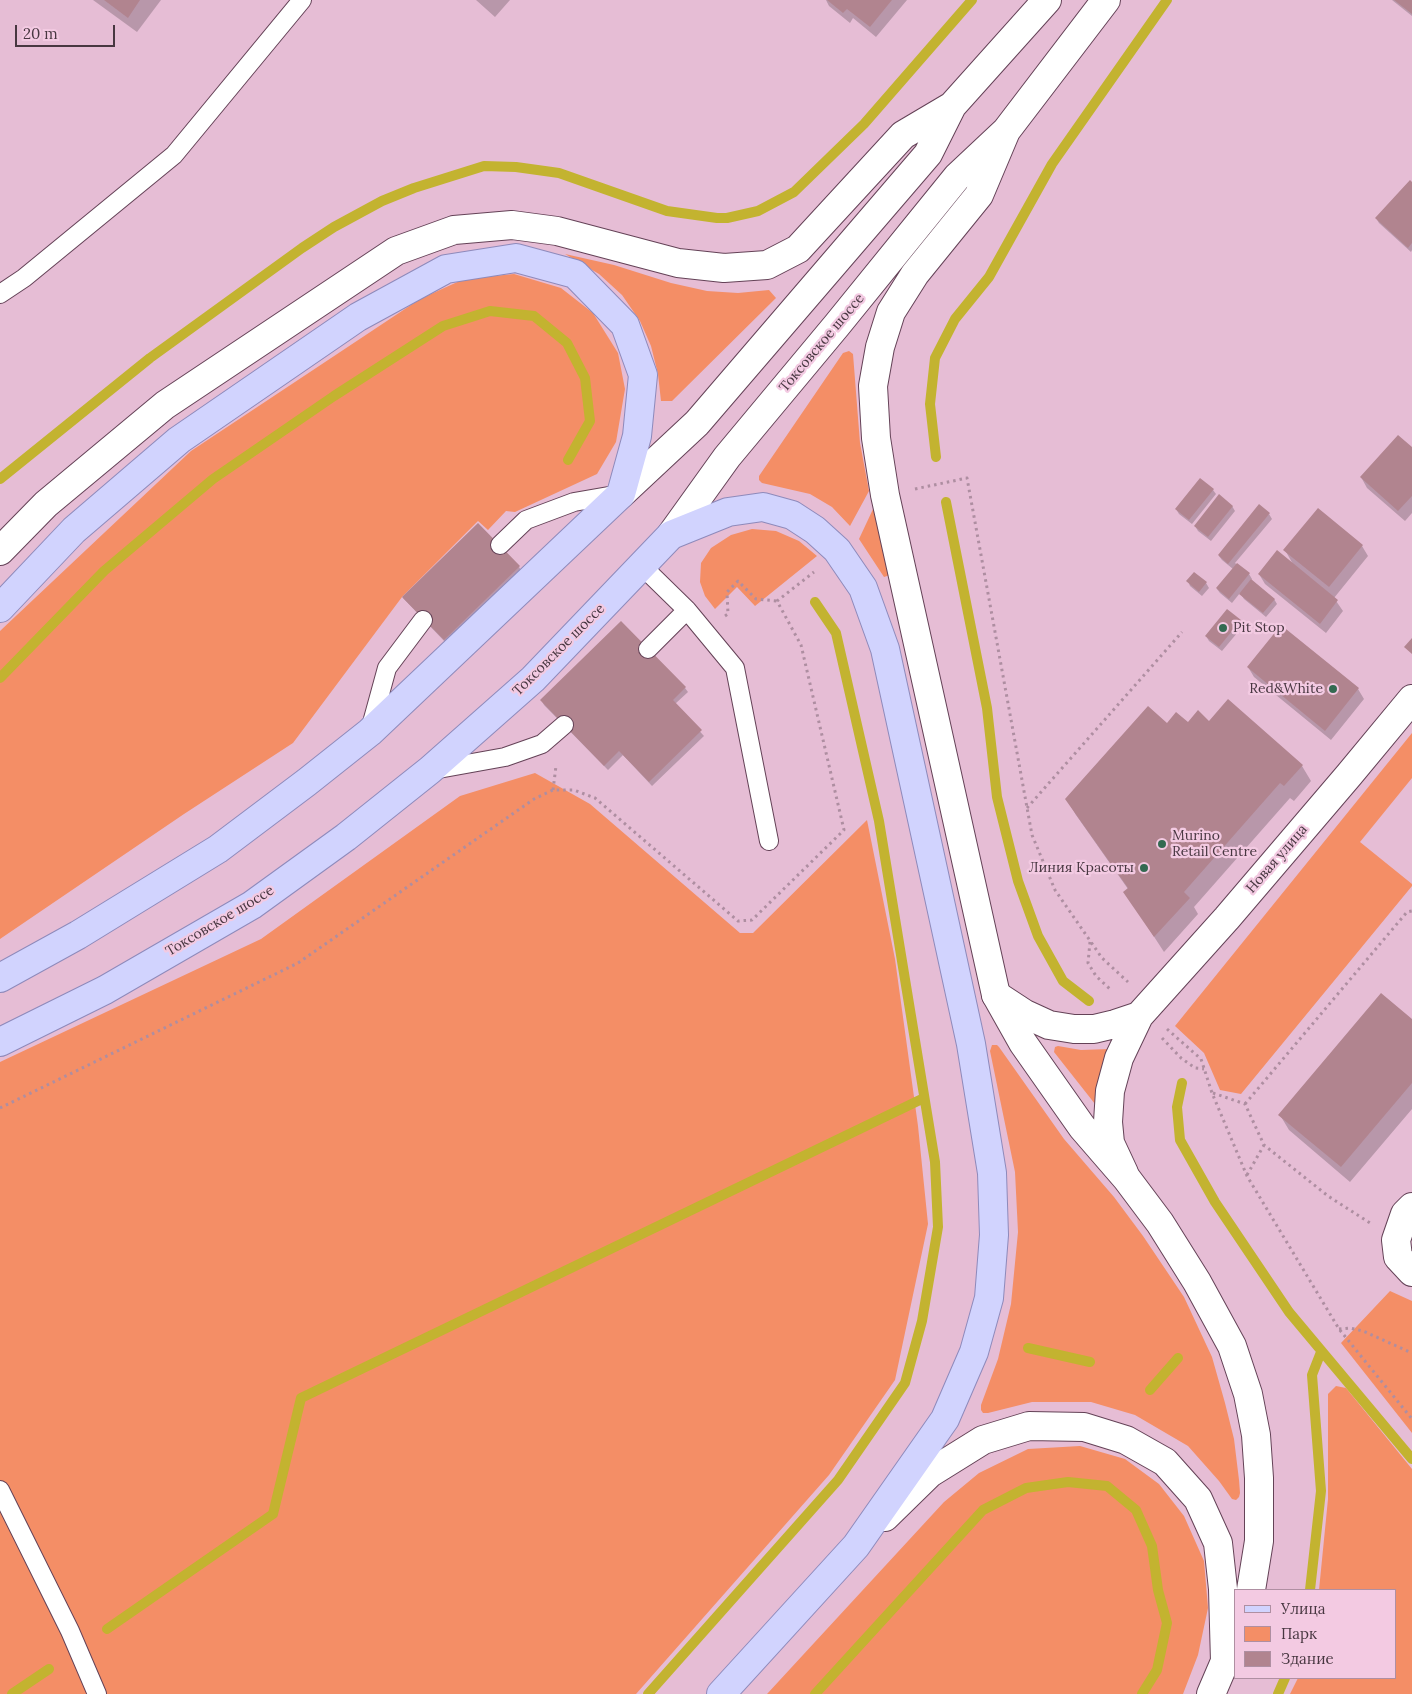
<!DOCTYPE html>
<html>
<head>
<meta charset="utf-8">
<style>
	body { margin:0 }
	#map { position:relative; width:1412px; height:1694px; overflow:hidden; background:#e6bdd5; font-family:Lora,serif }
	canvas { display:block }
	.legend { position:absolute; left:1234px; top:1589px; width:162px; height:90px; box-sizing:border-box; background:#f3cae2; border:1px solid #af8fa2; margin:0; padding:6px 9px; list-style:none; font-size:15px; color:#483741 }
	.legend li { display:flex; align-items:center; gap:10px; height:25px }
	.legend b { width:25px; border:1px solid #af8fa2 }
	.scale { position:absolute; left:15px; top:25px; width:100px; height:22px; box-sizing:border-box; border:2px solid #483741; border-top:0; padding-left:6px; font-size:15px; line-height:18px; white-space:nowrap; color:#483741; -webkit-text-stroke:4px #f3cae2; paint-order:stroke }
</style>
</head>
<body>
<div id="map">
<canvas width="1412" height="1694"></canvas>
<ul class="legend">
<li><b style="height:6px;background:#d1d3fe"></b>Улица</li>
<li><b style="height:14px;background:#f48e66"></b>Парк</li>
<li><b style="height:14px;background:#b1848f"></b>Здание</li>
</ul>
<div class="scale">20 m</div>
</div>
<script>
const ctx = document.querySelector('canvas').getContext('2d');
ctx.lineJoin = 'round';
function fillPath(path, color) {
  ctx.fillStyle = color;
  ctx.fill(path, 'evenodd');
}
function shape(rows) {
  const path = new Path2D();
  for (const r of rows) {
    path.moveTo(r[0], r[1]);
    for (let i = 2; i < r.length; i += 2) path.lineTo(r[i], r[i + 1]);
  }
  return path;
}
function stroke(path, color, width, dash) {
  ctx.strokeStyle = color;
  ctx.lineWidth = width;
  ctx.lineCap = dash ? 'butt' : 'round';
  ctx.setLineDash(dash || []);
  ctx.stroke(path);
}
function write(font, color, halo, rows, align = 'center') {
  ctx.font = font + ' Lora,serif';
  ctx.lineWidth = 4.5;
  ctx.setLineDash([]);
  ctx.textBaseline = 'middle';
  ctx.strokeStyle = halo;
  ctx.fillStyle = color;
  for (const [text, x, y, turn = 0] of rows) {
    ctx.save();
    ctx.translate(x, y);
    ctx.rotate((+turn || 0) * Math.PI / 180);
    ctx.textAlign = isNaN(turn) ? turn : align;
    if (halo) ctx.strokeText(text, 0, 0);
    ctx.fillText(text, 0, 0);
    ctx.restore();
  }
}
const green = shape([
	[565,254,614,265,671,283,707,291,738,293,769,290,776,298,672,401,661,401,658,374,651,346,640,321,622,295,599,274],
	[514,274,561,288,593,313,618,353,625,389,616,442,597,474,515,512,506,511,488,530,478,521,402,597,293,743,184,814,0,939,0,631,191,451,420,299,464,279],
	[849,351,853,354,860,443,869,491,850,526,832,507,810,494,762,483,759,480,759,476,843,353],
	[874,507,890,575,884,577,859,539],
	[752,529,776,531,799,541,817,556,755,606,737,587,715,609,705,596,700,582,701,563,711,548,731,535],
	[1412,733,1412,778,1360,842,1412,884,1412,886,1241,1094,1220,1090,1204,1053,1175,1026],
	[535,773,590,804,740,933,753,933,867,820,895,959,918,1126,928,1224,895,1380,829,1475,636,1694,0,1694,0,1062,261,939,460,796],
	[992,1045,997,1045,999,1047,1064,1139,1114,1197,1143,1236,1184,1297,1212,1357,1225,1403,1234,1439,1239,1480,1240,1493,1239,1497,1236,1500,1232,1499,1219,1481,1188,1446,1135,1415,1091,1402,1032,1402,988,1413,983,1413,981,1410,981,1405,998,1359,1011,1304,1018,1232,1015,1172,990,1051],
	[1058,1046,1081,1050,1110,1049,1098,1105,1095,1104,1054,1052,1055,1047],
	[1390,1291,1412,1301,1412,1433,1341,1343],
	[1336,1386,1346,1388,1412,1469,1412,1694,1290,1694,1298,1678,1396,1678,1396,1590,1319,1590,1328,1499,1328,1394],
	[1080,1446,1125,1459,1159,1484,1184,1516,1204,1561,1208,1608,1198,1655,1183,1694,767,1694,944,1502,979,1473,1028,1449]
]);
const shadow = shape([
	[93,0,161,0,137,32],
	[476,0,510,0,495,17],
	[826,0,907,0,876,37,853,18,850,23,829,6],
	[1392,0,1412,0,1412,16],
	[1412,184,1412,250,1411,252,1379,223,1376,218],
	[1412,449,1412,513,1405,521,1367,488,1361,477],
	[1213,490,1216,494,1192,524,1179,514,1176,509],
	[1232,506,1235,511,1211,541,1198,531,1195,526],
	[1269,514,1272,519,1235,563,1249,574,1252,579,1251,580,1274,599,1277,604,1266,617,1244,599,1240,593,1232,603,1220,593,1217,589,1233,569,1222,560,1219,556],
	[478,525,519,567,522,572,447,644,403,598],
	[1362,546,1368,556,1334,598,1343,611,1326,633,1265,584,1259,574,1294,566,1285,550],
	[1194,573,1206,583,1209,588,1202,596,1190,586,1188,581],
	[1240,621,1243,626,1222,651,1209,641,1206,636],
	[1281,627,1358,689,1364,699,1331,740,1254,677,1248,667],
	[685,688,688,692,675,704,704,736,652,786,623,755,608,770,544,705,542,701],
	[1209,722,1302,766,1311,781,1294,801,1290,798,1194,907,1198,914,1164,952,1125,892,1128,889,1076,815,1067,800,1167,725],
	[1412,1021,1412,1109,1350,1182,1289,1130,1280,1115]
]);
const stream = shape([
	[936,457,930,404,935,358,955,319,989,277,1052,164,1167,0],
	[0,479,150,358,302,248,334,227,382,201,414,188,484,166,516,167,559,173,667,211,717,218,727,218,758,211,794,192,864,124,972,0],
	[946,502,987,708,997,797,1018,881,1038,936,1063,981,1089,1001],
	[0,678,104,571,213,479,334,396,443,326,490,311,534,316,567,343,585,378,590,421,568,460],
	[1182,1083,1177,1107,1180,1140,1215,1202,1289,1312,1412,1459],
	[1028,1348,1090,1362],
	[1150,1390,1178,1358],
	[1310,1590,1321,1491,1312,1375,1321,1352],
	[107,1629,273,1514,301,1398,924,1098],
	[12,1694,49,1669],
	[648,1694,838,1480,905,1383,922,1321,938,1227,935,1162,879,821,836,633,815,602],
	[815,1694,983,1510,1026,1488,1068,1482,1107,1486,1136,1510,1152,1546,1158,1590,1167,1623,1157,1670,1142,1694],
	[1278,1694,1285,1678]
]);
const building = shape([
	[104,0,140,0,128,18],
	[827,0,892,0,870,27,847,9,843,13],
	[1394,0,1412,0,1412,14],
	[1410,180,1412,182,1412,243,1408,248,1375,218],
	[1398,435,1412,447,1412,496,1398,511,1360,477],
	[1200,478,1214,489,1189,520,1175,509],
	[1219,494,1233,506,1208,537,1194,526],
	[1259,504,1270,513,1228,564,1218,555],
	[1318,508,1363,545,1329,587,1283,550],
	[478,523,520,566,444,640,402,597],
	[1277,550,1338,600,1320,624,1258,574],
	[1237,563,1250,573,1229,599,1216,588],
	[1194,572,1207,582,1199,592,1186,581],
	[1251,579,1275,599,1263,613,1239,594],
	[1227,609,1241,620,1219,647,1205,636],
	[621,621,686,687,673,700,702,730,649,782,619,751,604,766,540,700],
	[1281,625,1359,688,1325,731,1247,667],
	[1412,638,1412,654,1404,647],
	[1228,699,1303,765,1284,786,1280,783,1184,892,1190,898,1154,937,1123,892,1128,888,1065,799,1148,706,1167,723,1176,712,1188,722,1198,710,1209,721],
	[1381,993,1412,1019,1412,1083,1341,1167,1278,1115]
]);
const path = shape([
	[915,489,967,478,1032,835,1055,890,1102,958,1128,982],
	[725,616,728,614,727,592,738,581,756,599,777,601],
	[553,790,556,766],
	[1027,808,1182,632],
	[1090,942,1088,963,1096,976,1112,991],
	[1167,1029,1201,1059,1212,1093,1247,1176,1339,1329,1412,1419],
	[1162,1038,1181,1058,1195,1068,1204,1069],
	[1213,1093,1245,1104,1264,1145,1328,1196,1370,1223],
	[1245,1104,1407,912,1412,911],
	[0,1108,298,963,534,799,553,790,574,790,595,798,738,921,752,920,844,830,801,645,777,601,814,572],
	[1247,1175,1264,1145],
	[1339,1329,1350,1328,1363,1331,1412,1353]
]);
const service = shape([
	[0,294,24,278,174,155,302,0],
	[500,545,526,520,574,502,620,494],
	[642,566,687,610,735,668,769,841],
	[648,649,687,610],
	[370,730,387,668,423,620],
	[433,770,505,757,542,744,564,725],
	[0,1490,70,1631,97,1694]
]);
const minor = shape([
	[996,995,1025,1014,1049,1025,1074,1029,1094,1029,1115,1024,1139,1016],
	[1124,1173,1110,1143,1108,1122,1110,1091,1119,1058,1139,1016,1227,918,1349,775,1412,699],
	[1412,1207,1405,1214,1396,1240,1398,1257,1412,1272]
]);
const secondary = shape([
	[1006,131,979,195,915,274,891,312,880,347,873,386,876,438,885,495,996,995,1023,1043,1082,1127,1127,1179,1160,1223,1197,1282,1232,1346,1248,1394,1256,1435,1259,1478,1259,1541,1251,1590],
	[621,494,697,423,928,154,952,106,1047,0],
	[671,535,727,457,837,325,957,177,1006,131,1106,0],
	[0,551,46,504,165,405,396,251,454,230,512,225,557,231,678,263,724,268,767,265,798,249,903,135,952,106],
	[885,1517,930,1473,983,1440,1029,1426,1084,1427,1126,1440,1165,1462,1198,1499,1218,1543,1223,1589,1225,1662],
	[1211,1694,1232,1645]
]);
const primary = shape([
	[0,608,74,530,179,440,358,317,446,269,516,258,575,274,625,325,643,375,637,436,621,494,370,732,307,782,218,849,78,935,0,978],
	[0,1042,105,990,252,905,346,837,430,770,533,679,671,535,728,512,763,507,792,515,815,530,837,550,863,588,885,649,971,1044,992,1173,994,1235,989,1298,974,1352,945,1419,856,1546,721,1694]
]);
const markers = [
	[1223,628,5,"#336a51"],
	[1333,689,5,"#336a51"],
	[1162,844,5,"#336a51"],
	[1144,868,5,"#336a51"]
];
const streetNames = [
	["Токсовское шоссе",822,343,-50],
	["Токсовское шоссе",559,650,-45],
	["Новая улица",1277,859,-49],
	["Токсовское шоссе",220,921,-31]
];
const poiNames = [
	["Pit Stop",1233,628],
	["Red&White",1323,689,"right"],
	["Murino",1172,836],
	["Retail Centre",1172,852],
	["Линия Красоты",1134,868,"right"]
];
fillPath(green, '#f48e66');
fillPath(shadow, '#0003');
stroke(stream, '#c3b330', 10);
fillPath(building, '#b1848f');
stroke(service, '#644257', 20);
stroke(minor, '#644257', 30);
stroke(secondary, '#644257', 30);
stroke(primary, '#8e8abb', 30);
stroke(path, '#ae8ea1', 3, [2.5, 4]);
stroke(service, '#fff', 18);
stroke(minor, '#fff', 28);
stroke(secondary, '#fff', 28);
stroke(primary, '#d1d3fe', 28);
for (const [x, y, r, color] of markers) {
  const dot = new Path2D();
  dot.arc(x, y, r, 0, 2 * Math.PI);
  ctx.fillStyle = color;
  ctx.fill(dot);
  stroke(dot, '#f3cae2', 2);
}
write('14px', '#483741', '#f3cae2', streetNames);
write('14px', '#483741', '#f3cae2', poiNames, 'left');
</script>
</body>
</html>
